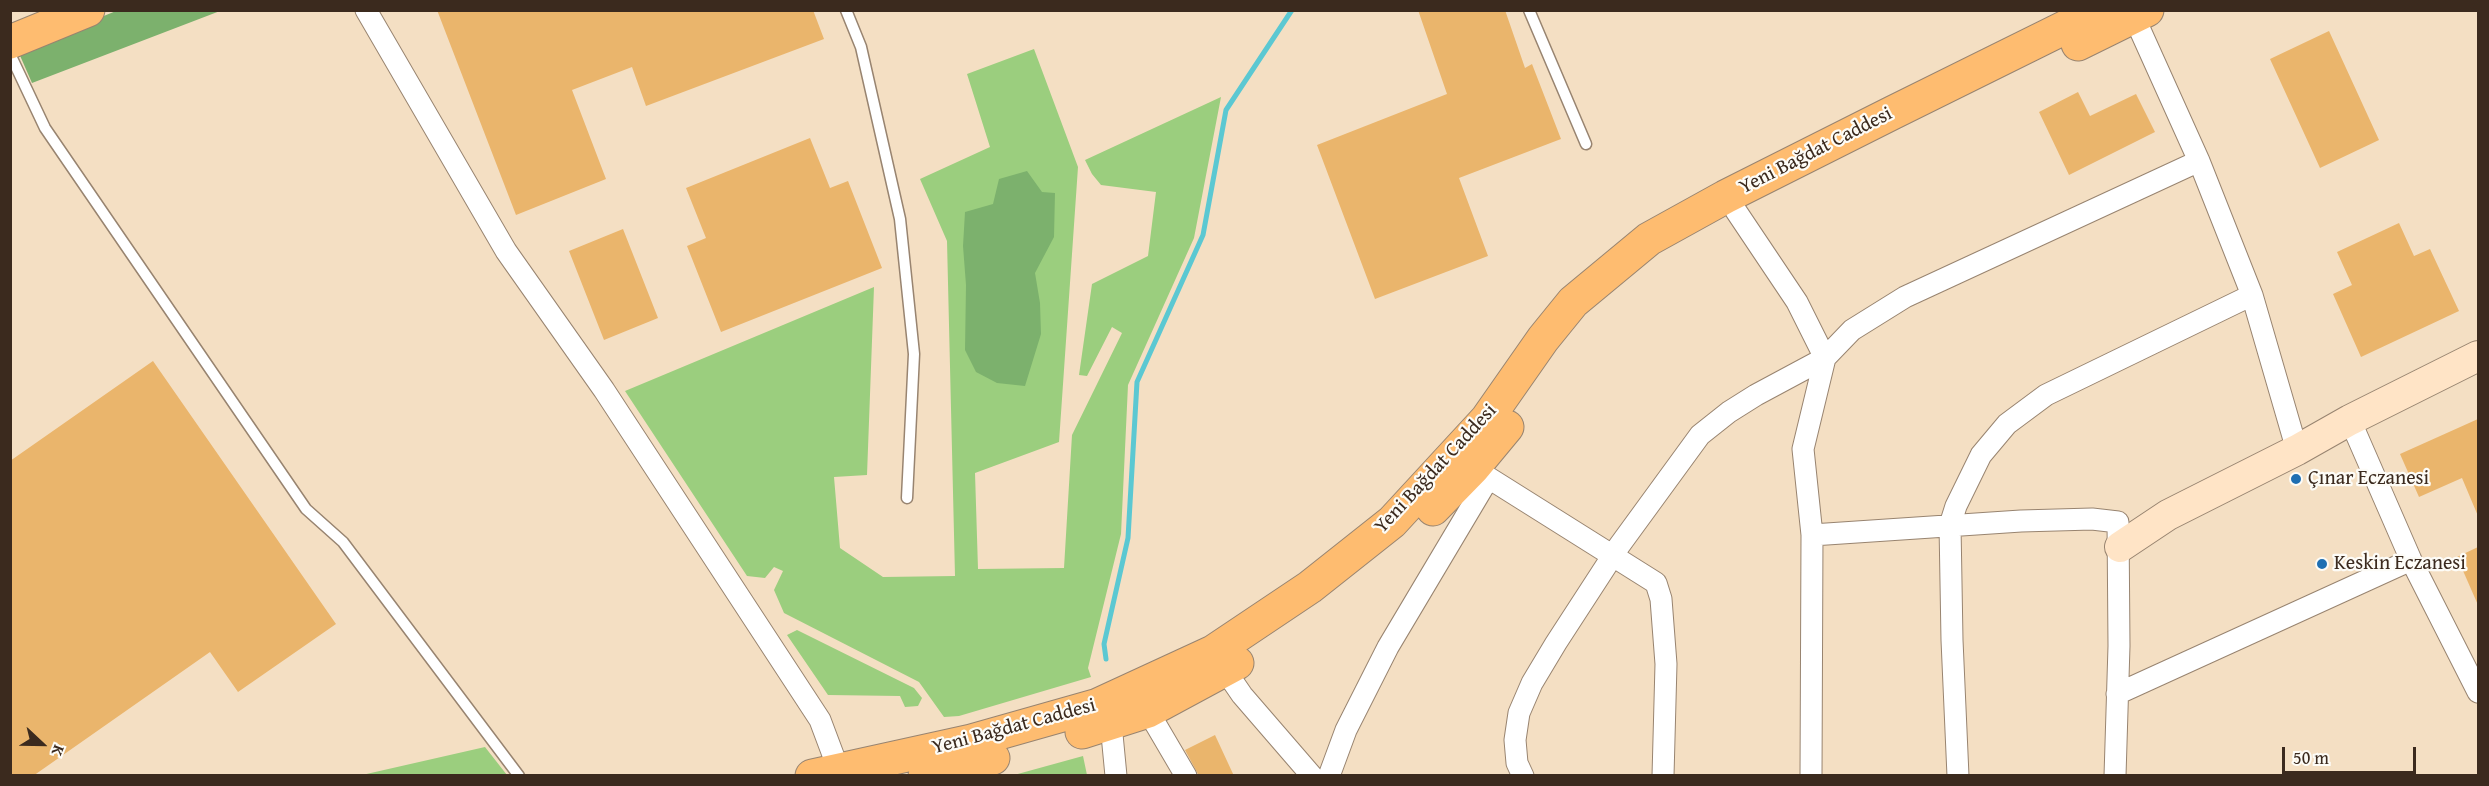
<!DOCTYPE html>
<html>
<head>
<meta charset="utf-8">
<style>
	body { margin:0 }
	#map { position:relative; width:2489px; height:786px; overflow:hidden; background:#f4dfc3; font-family:"Gentium Book Plus",serif }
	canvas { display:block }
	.frame { position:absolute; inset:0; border:12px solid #3b2a1e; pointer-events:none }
	.north { position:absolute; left:12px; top:714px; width:60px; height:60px; -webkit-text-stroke:4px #fdfcf7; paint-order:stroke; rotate:112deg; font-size:16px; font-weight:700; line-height:24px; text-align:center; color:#3b2a1e }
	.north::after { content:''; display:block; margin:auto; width:21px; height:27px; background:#3b2a1e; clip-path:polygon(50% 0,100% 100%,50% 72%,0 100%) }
	.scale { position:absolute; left:2282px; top:747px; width:134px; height:27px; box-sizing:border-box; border:3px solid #3b2a1e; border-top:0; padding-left:8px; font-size:18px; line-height:21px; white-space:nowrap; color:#3b2a1e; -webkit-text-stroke:4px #fdfcf7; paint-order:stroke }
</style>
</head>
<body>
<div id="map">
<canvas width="2489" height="786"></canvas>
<div class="frame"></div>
<div class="north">K</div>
<div class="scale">50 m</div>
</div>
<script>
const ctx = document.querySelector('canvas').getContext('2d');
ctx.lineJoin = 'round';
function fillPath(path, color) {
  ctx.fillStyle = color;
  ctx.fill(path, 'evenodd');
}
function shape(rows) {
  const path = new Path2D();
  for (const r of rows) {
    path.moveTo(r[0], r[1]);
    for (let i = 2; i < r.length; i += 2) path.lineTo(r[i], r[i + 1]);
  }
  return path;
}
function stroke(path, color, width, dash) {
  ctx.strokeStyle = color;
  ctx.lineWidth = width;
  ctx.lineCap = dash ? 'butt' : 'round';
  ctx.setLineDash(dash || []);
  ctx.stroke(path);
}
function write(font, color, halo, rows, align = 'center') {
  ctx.font = font + ' "Gentium Book Plus",serif';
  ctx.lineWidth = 4.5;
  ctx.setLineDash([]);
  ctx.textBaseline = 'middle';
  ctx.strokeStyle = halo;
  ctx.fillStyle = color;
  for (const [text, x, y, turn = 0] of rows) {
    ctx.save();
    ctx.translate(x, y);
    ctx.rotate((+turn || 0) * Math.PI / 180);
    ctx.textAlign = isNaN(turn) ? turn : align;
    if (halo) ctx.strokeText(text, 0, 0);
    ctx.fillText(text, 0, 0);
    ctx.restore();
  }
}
const green = shape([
	[1034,49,1078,167,1059,442,975,473,978,569,1064,568,1072,435,1122,333,1112,327,1087,376,1079,375,1092,284,1148,256,1156,192,1101,185,1092,174,1085,160,1221,97,1194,238,1128,385,1121,534,1088,668,1091,677,959,716,944,717,919,682,784,613,774,590,783,571,774,567,765,578,747,576,625,391,874,287,867,475,834,477,840,548,883,577,955,576,947,241,920,179,990,147,967,74],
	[797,630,914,688,922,698,918,706,905,707,900,696,828,695,787,635],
	[485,747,507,775,362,775],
	[1083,756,1087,775,1014,775,1054,764]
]);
const forest = shape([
	[116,11,220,11,32,83,18,51],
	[1027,171,1042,192,1055,193,1054,237,1035,273,1040,303,1041,334,1025,386,997,383,976,372,965,350,966,285,963,246,965,212,993,204,999,179]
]);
const stream = shape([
	[1106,659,1104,644,1128,538,1137,382,1203,235,1226,110,1292,10]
]);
const building = shape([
	[437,10,813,10,824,39,646,106,632,67,572,90,606,179,516,215],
	[1418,10,1505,10,1525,68,1532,64,1561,139,1459,178,1488,256,1375,299,1317,145,1447,94],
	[2329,31,2379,140,2320,168,2270,59],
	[2078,92,2090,116,2136,94,2155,132,2069,175,2039,112],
	[810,138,830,188,848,181,882,268,721,332,687,246,706,238,686,188],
	[2399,223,2414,256,2430,249,2459,311,2361,357,2333,294,2352,285,2337,252],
	[623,229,658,318,604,340,569,251],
	[153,361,336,624,238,692,210,652,33,776,10,776,10,461],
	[2478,419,2478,516,2462,478,2419,497,2400,454],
	[2478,547,2478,605,2457,557],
	[1215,735,1234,776,1199,776,1185,750]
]);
const lane = shape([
	[846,10,861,47,900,219,914,354,907,498],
	[1529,10,1586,144],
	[10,54,45,128,306,509,343,542,519,776]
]);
const street = shape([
	[366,10,506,251,604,390,820,720,841,776],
	[2131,10,2199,161,2252,295,2297,450],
	[1736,211,1797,302,1825,358,1803,449,1812,535,1811,776],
	[2350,420,2411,560,2478,692],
	[1473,468,1656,583,1661,599,1666,664,1663,776],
	[1812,535,2021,521,2092,519,2118,522,2119,646,2115,776],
	[1218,660,1242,695,1312,776],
	[2117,694,2411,560],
	[1142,701,1186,776],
	[1111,724,1116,776],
	[1329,776,1346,730,1388,647,1488,479],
	[1523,776,1517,763,1515,740,1519,713,1532,683,1556,643,1619,546,1700,435,1729,412,1756,395,1825,358,1852,330,1905,297,2199,161],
	[1958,776,1952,640,1950,525,1956,506,1981,455,2007,424,2046,395,2252,295]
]);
const secondary = shape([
	[2120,547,2168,515,2297,450,2350,420,2478,356]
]);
const primary = shape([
	[10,42,88,10],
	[2078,44,2147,10],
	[1433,509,1473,468,1507,427],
	[1082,732,1148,711,1237,663],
	[812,776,971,741,1098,705,1213,652,1310,587,1392,522,1487,419,1543,339,1573,302,1649,239,1725,197,1892,113,2100,10],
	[925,776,993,758]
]);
const markers = [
	[2296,479,6,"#1f6fb2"],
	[2322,564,6,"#1f6fb2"]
];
const streetNames = [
	["Yeni Bağdat Caddesi",1816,151,-27],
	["Yeni Bağdat Caddesi",1436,469,-47],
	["Yeni Bağdat Caddesi",1014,727,-15]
];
const poiNames = [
	["Çınar Eczanesi",2308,479],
	["Keskin Eczanesi",2334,564]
];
fillPath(green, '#9bce7e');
fillPath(forest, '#7cb16d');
stroke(stream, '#5bc8d2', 5);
fillPath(building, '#eab56c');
stroke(lane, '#988470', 13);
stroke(street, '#988470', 23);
stroke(secondary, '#988470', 32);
stroke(primary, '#988470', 35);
stroke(lane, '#fff', 10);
stroke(street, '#fff', 21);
stroke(secondary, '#ffe4c6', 30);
stroke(primary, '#febc70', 33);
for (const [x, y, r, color] of markers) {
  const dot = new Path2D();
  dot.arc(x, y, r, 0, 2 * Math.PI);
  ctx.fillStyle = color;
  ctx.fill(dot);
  stroke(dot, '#fdfcf7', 2);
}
write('20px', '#3b2a1e', '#fdfcf7', streetNames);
write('20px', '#3b2a1e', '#fdfcf7', poiNames, 'left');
</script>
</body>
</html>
